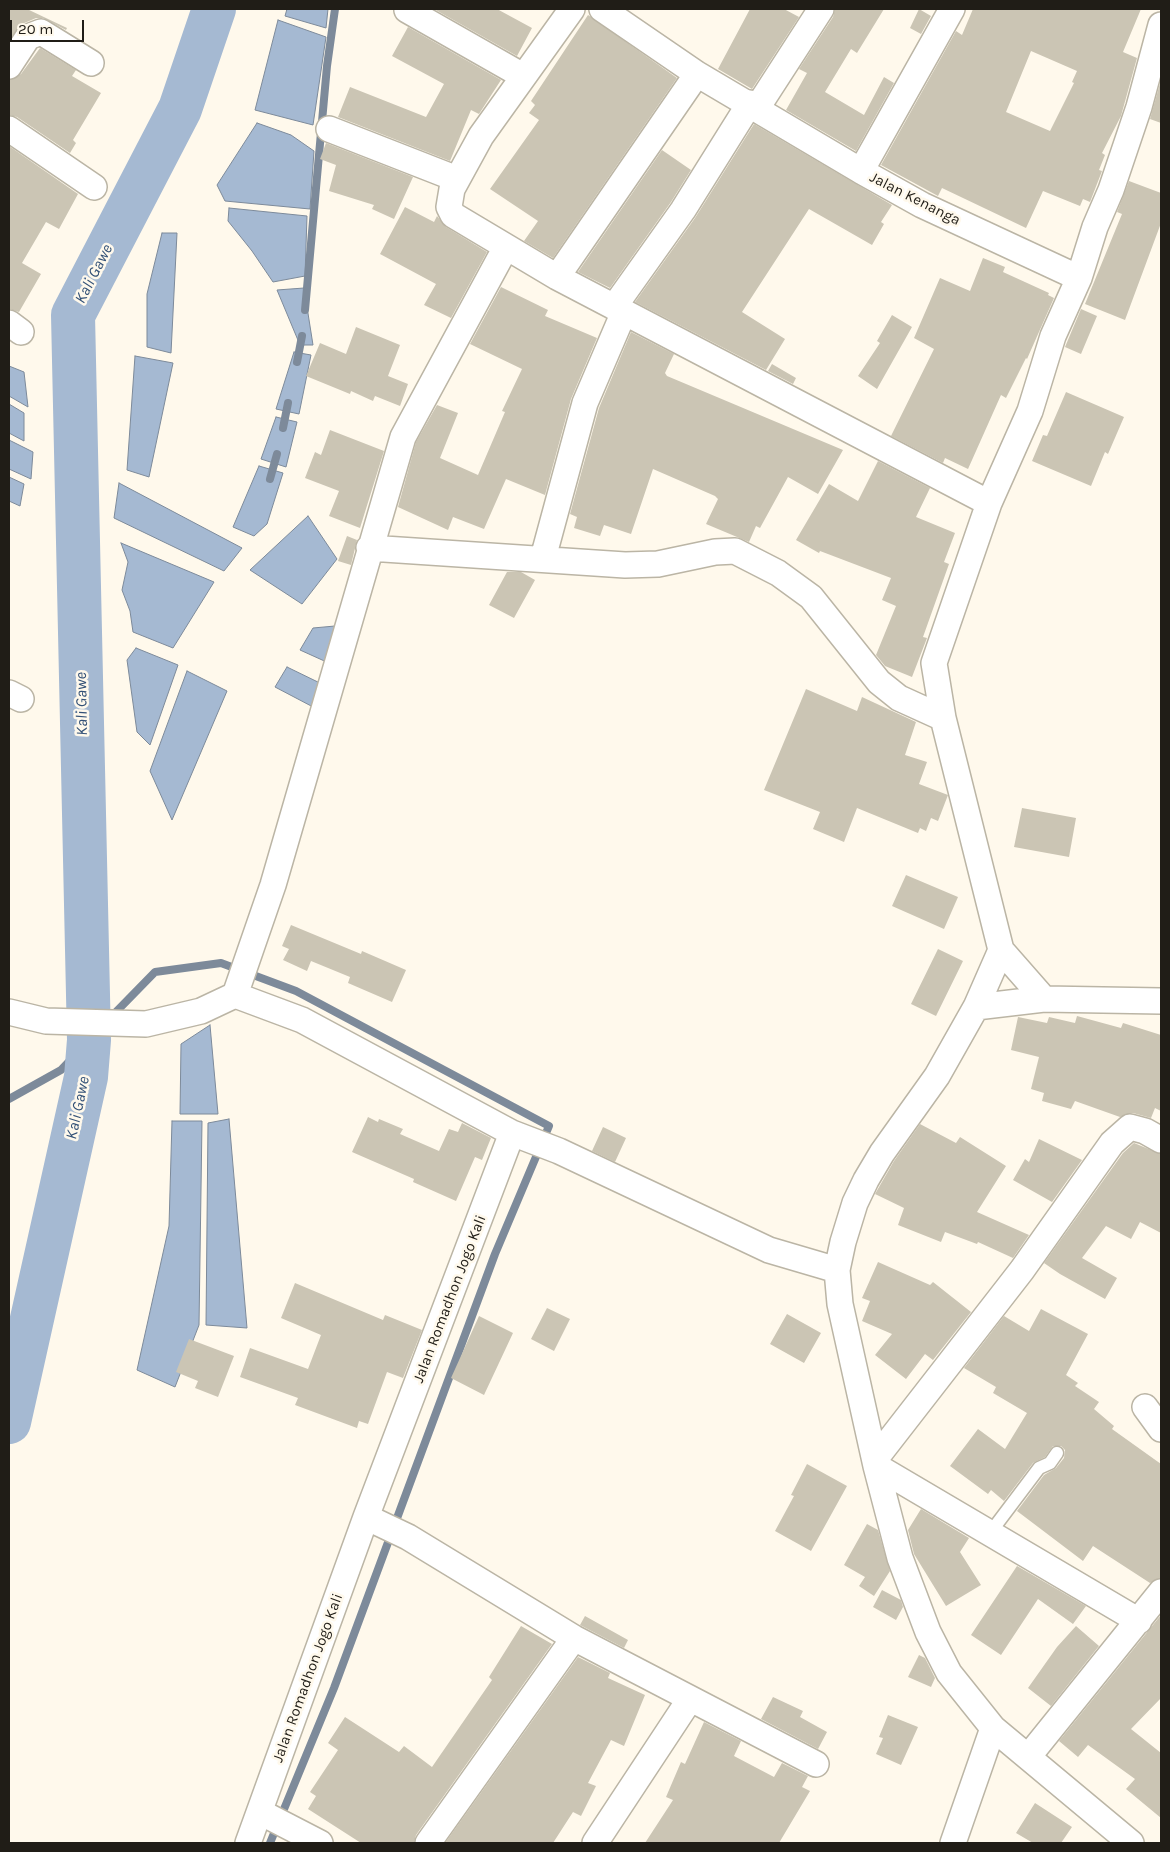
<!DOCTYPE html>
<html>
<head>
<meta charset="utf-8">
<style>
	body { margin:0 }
	#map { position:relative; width:1170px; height:1852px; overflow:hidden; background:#fff9ec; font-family:Karla,sans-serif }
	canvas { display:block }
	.frame { position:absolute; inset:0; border:10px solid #201d17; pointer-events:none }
	.scale { position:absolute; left:10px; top:20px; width:74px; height:22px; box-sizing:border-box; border:2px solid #201d17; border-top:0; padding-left:6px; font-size:15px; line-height:18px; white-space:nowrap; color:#201d17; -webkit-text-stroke:4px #fff9ec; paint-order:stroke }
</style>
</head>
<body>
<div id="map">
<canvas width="1170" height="1852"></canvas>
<div class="frame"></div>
<div class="scale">20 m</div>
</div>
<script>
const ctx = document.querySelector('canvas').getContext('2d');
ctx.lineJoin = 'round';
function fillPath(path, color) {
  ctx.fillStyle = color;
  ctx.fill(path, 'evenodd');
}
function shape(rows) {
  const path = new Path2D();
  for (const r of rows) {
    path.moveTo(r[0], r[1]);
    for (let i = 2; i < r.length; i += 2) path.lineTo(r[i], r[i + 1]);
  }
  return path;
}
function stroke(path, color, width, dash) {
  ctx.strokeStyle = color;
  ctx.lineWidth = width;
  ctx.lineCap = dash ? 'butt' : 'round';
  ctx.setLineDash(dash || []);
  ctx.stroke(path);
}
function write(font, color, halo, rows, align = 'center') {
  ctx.font = font + ' Karla,sans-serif';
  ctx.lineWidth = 5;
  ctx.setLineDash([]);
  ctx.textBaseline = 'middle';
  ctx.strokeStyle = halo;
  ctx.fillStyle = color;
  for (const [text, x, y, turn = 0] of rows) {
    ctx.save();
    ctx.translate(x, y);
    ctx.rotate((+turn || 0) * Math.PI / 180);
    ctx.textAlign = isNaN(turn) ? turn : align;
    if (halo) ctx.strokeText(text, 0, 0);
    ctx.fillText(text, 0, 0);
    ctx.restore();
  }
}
const water = shape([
	[287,9,328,9,326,28,285,16,287,9],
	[278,20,326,37,313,125,255,110,278,20],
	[257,123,291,135,314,151,310,209,225,201,217,185,257,123],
	[229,208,307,216,305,276,273,282,252,251,228,221,229,208],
	[162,233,177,233,171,353,147,347,147,294,162,233],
	[304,288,313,345,300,345,277,290,304,288],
	[294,352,311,355,299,414,276,409,294,352],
	[135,356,173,363,149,477,127,470,135,356],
	[9,366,24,372,28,407,9,396,9,366],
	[9,404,24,413,24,441,9,433,9,404],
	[276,417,297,422,286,467,261,459,276,417],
	[9,440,33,452,31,479,9,469,9,440],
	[259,466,283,473,267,524,254,536,233,527,259,466],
	[9,477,24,484,20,506,9,501,9,477],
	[119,483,242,548,224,571,114,518,119,483],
	[308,516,337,559,302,604,250,570,308,516],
	[121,543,214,582,173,648,133,632,130,611,122,590,128,562,121,543],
	[346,625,331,664,300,650,313,628,346,625],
	[136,648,178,665,150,745,137,732,127,660,136,648],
	[287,667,324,685,315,708,275,687,287,667],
	[187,671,227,691,172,820,150,771,187,671],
	[210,1025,218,1114,180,1114,181,1044,210,1025],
	[229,1119,247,1328,206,1325,208,1123,229,1119],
	[172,1121,202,1121,199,1325,175,1387,137,1370,169,1226,172,1121]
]);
const stream = shape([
	[305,310,327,66,335,9],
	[297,362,302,336],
	[283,428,288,403],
	[270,479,277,454],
	[111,1017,155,972,221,963,296,991,549,1126,495,1254,334,1688,270,1843],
	[9,1099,61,1070,100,1029]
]);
const river = shape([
	[9,1422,86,1077,89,1040,73,315,180,109,214,9]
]);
const building = shape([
	[9,9,27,9,67,28,66,30,43,18,36,18,22,24,9,40],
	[434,9,497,9,532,28,517,56],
	[750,9,784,9,799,17,752,89,718,69],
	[835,9,884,9,857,53,851,49,825,92,864,115,884,77,894,83,856,151,786,110,807,73,799,69,833,17],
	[919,9,931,16,921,34,910,28],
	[973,9,1141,9,1123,52,1137,58,1121,116,1102,153,1105,155,1099,170,1102,171,1090,202,1083,199,1080,206,1043,191,1026,228,942,188,938,196,881,165,956,31,962,35],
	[1031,51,1077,71,1072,82,1074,83,1050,131,1006,112],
	[588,15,677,78,553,258,524,241,538,221,490,189,539,120,529,113,535,105,531,101],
	[408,27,501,80,479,114,471,110,450,161,338,117,350,87,426,117,444,84,392,56],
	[40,48,76,70,72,76,101,93,73,140,76,143,70,153,17,117,9,115,9,80,21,74],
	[1161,80,1161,123,1150,119],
	[754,124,892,205,881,222,884,224,872,245,809,209,742,312,785,339,766,370,635,302,695,218],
	[326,143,413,177,394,219,372,209,374,205,329,191,336,165,320,159],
	[9,146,78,194,59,229,46,222,22,263,41,274,19,312,9,309],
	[662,150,691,170,671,202,610,288,578,272],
	[1129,181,1161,193,1161,223,1125,320,1085,304,1122,214,1117,212],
	[405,207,434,222,437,216,446,227,487,252,451,318,424,305,436,284,380,254],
	[983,258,1005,267,1003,272,1049,293,1048,295,1054,298,1027,359,1026,358,1006,398,1001,395,968,469,945,458,943,463,891,436,934,349,914,338,940,278,970,291],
	[501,287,548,310,545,316,597,338,571,399,545,495,506,479,484,529,453,517,448,530,398,507,416,442,437,405,458,413,440,458,478,475,505,412,502,411,522,369,470,344],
	[1081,309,1097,316,1081,354,1065,347],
	[892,315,912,327,877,389,858,376,880,343,877,341],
	[356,327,400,345,388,376,408,384,400,406,375,396,373,401,351,391,350,394,306,376,320,343,346,354],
	[631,332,674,354,665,373,667,376,843,450,818,494,788,477,760,528,756,526,749,542,706,524,718,499,715,496,653,469,631,534,604,525,600,536,574,528,577,517,570,514,599,408],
	[772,364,796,378,793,384,768,371],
	[1066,392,1124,417,1108,454,1105,452,1091,486,1032,461,1043,435,1047,436],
	[330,430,384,451,360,528,329,516,339,491,305,478,315,452,321,455],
	[878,461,930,488,916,517,955,533,944,562,949,564,923,637,927,638,912,677,885,666,876,655,896,606,882,600,891,578,820,551,819,553,796,540,829,484,858,501],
	[347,536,357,540,351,565,338,561],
	[507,572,521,572,535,580,514,618,489,605],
	[806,689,857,711,862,697,916,722,905,755,927,762,919,784,948,795,938,821,931,818,926,831,920,828,918,833,857,808,844,842,813,829,820,812,764,790],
	[1022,808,1076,818,1069,857,1014,847],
	[906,875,958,897,944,929,892,906],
	[291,925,361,954,362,951,406,970,392,1002,348,983,350,977,311,961,307,971,283,960,289,949,282,946],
	[938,949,963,961,936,1016,911,1004],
	[1077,1016,1121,1028,1123,1023,1161,1035,1161,1111,1155,1108,1151,1118,1133,1113,1120,1117,1075,1101,1071,1109,1042,1101,1044,1093,1031,1089,1039,1057,1011,1050,1018,1017,1047,1023,1049,1017,1075,1023],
	[368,1117,378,1122,379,1119,403,1129,400,1134,439,1151,449,1129,458,1132,462,1123,491,1138,482,1160,475,1157,456,1201,413,1182,414,1179,352,1152],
	[920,1124,956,1143,960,1137,1006,1166,977,1212,1029,1235,1013,1258,978,1242,977,1244,945,1232,941,1242,898,1225,904,1208,875,1194,894,1161],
	[603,1127,626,1138,615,1162,592,1151],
	[1039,1139,1082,1160,1052,1202,1013,1180,1025,1159,1029,1162],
	[1134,1143,1161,1154,1161,1233,1140,1222,1131,1239,1106,1226,1082,1258,1117,1278,1105,1299,1060,1274,1044,1263,1123,1153],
	[878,1262,930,1285,933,1282,971,1312,933,1360,925,1354,906,1379,875,1355,892,1334,862,1321,870,1301,862,1298],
	[295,1283,383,1320,385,1315,422,1330,403,1378,387,1372,368,1424,359,1421,357,1428,295,1405,298,1398,240,1377,250,1348,308,1369,321,1335,281,1318],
	[547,1308,570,1319,554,1351,531,1339],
	[1041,1309,1088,1334,1066,1375,1078,1383,1075,1386,1099,1402,1094,1409,1114,1426,1112,1429,1161,1464,1161,1578,1150,1583,1093,1546,1083,1561,1017,1511,1044,1475,1056,1468,1064,1458,1065,1450,1061,1446,1053,1446,1045,1457,1033,1463,1004,1501,991,1490,988,1494,950,1466,978,1429,1005,1449,1027,1413,993,1393,996,1387,964,1368,1004,1316,1029,1331],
	[787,1314,821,1333,804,1363,770,1344],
	[479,1316,513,1333,484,1395,451,1378],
	[189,1339,234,1356,218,1397,195,1388,198,1381,176,1372],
	[807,1464,847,1486,811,1551,775,1531,794,1496,791,1495],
	[921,1509,969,1538,960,1552,981,1585,946,1606,914,1554,908,1530],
	[867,1524,878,1530,890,1571,874,1596,859,1586,865,1577,844,1565],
	[1017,1566,1086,1606,1073,1624,1038,1599,1001,1655,971,1635],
	[882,1590,901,1600,903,1607,896,1620,873,1607],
	[1161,1615,1161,1698,1131,1729,1161,1753,1161,1818,1126,1789,1135,1779,1088,1745,1078,1757,1059,1741],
	[585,1616,628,1640,624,1648,580,1625],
	[521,1626,552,1644,416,1835,414,1843,361,1843,308,1809,316,1796,310,1792,338,1750,328,1743,345,1717,399,1752,404,1746,432,1767,492,1680,489,1677],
	[1076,1626,1099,1646,1051,1706,1028,1688,1057,1647],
	[919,1655,925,1658,935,1678,931,1687,908,1677],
	[578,1657,610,1673,608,1678,645,1695,624,1746,611,1740,588,1783,596,1786,581,1816,573,1812,553,1843,445,1843],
	[773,1697,803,1711,800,1717,827,1732,818,1749,761,1719],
	[888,1715,918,1727,901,1765,876,1754,883,1738,879,1737],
	[704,1722,741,1741,734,1756,774,1777,782,1763,808,1776,802,1787,810,1791,779,1843,645,1843,673,1800,666,1797,681,1762,685,1764],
	[1035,1803,1072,1827,1061,1843,1033,1843,1016,1833]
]);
const lane = shape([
	[990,1533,1039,1468,1050,1463,1057,1453]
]);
const street = shape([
	[572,9,481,136,452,189,449,207,453,215,557,277,989,503],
	[602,9,697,74,861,171,922,205,1079,278],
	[407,10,523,76],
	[9,66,28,37,41,32,91,63],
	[757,108,821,9],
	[9,129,94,187],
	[329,129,457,179],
	[861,171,952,9],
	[557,277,697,74],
	[614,307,683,210,750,103],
	[9,323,21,332],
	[369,548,625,565,658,564,715,552,735,551,778,573,811,597,879,682,899,698,943,718],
	[543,558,585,403,624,312],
	[9,693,21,699],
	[1001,950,1044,999],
	[235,995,273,885,403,437,506,247],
	[976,1007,1044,999,1161,1001],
	[9,1012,46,1021,146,1024,201,1011,235,995,302,1020,512,1133,559,1151,769,1250,837,1270],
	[1145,1407,1161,1429],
	[876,1458,1022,1270,1112,1143,1130,1127,1145,1131,1161,1140],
	[876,1466,1139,1621],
	[366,1517,408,1537,574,1638,816,1764],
	[1028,1757,1161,1592],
	[260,1812,320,1843],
	[248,1843,366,1517,512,1133],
	[428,1843,574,1638],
	[595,1843,690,1699],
	[953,1843,993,1728],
	[1131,1843,993,1728,949,1673,928,1632,900,1558,876,1466,840,1304,837,1270,843,1242,855,1203,866,1180,882,1153,937,1076,976,1007,1001,950,943,718,934,663,989,503,1030,411,1053,336,1079,278,1095,227,1111,190,1139,107,1161,25]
]);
const streetNames = [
	["Jalan Kenanga",915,199,27],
	["Jalan Romadhon Jogo Kali",450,1299,-69],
	["Jalan Romadhon Jogo Kali",308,1678,-70]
];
const waterNames = [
	["Kali Gawe",94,274,-63],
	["Kali Gawe",82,704,-91],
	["Kali Gawe",78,1108,-78]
];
fillPath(water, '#a5b9d2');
stroke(water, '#7d8a9a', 1);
stroke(stream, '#7d8a9a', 8);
stroke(river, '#a5b9d2', 44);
fillPath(building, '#cbc5b4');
stroke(lane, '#bbb5a5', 15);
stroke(street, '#bbb5a5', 28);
stroke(lane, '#fff', 12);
stroke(street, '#fff', 25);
write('15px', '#201d17', '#fff9ec', streetNames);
write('italic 16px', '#335177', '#fff9ec', waterNames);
</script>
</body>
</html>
